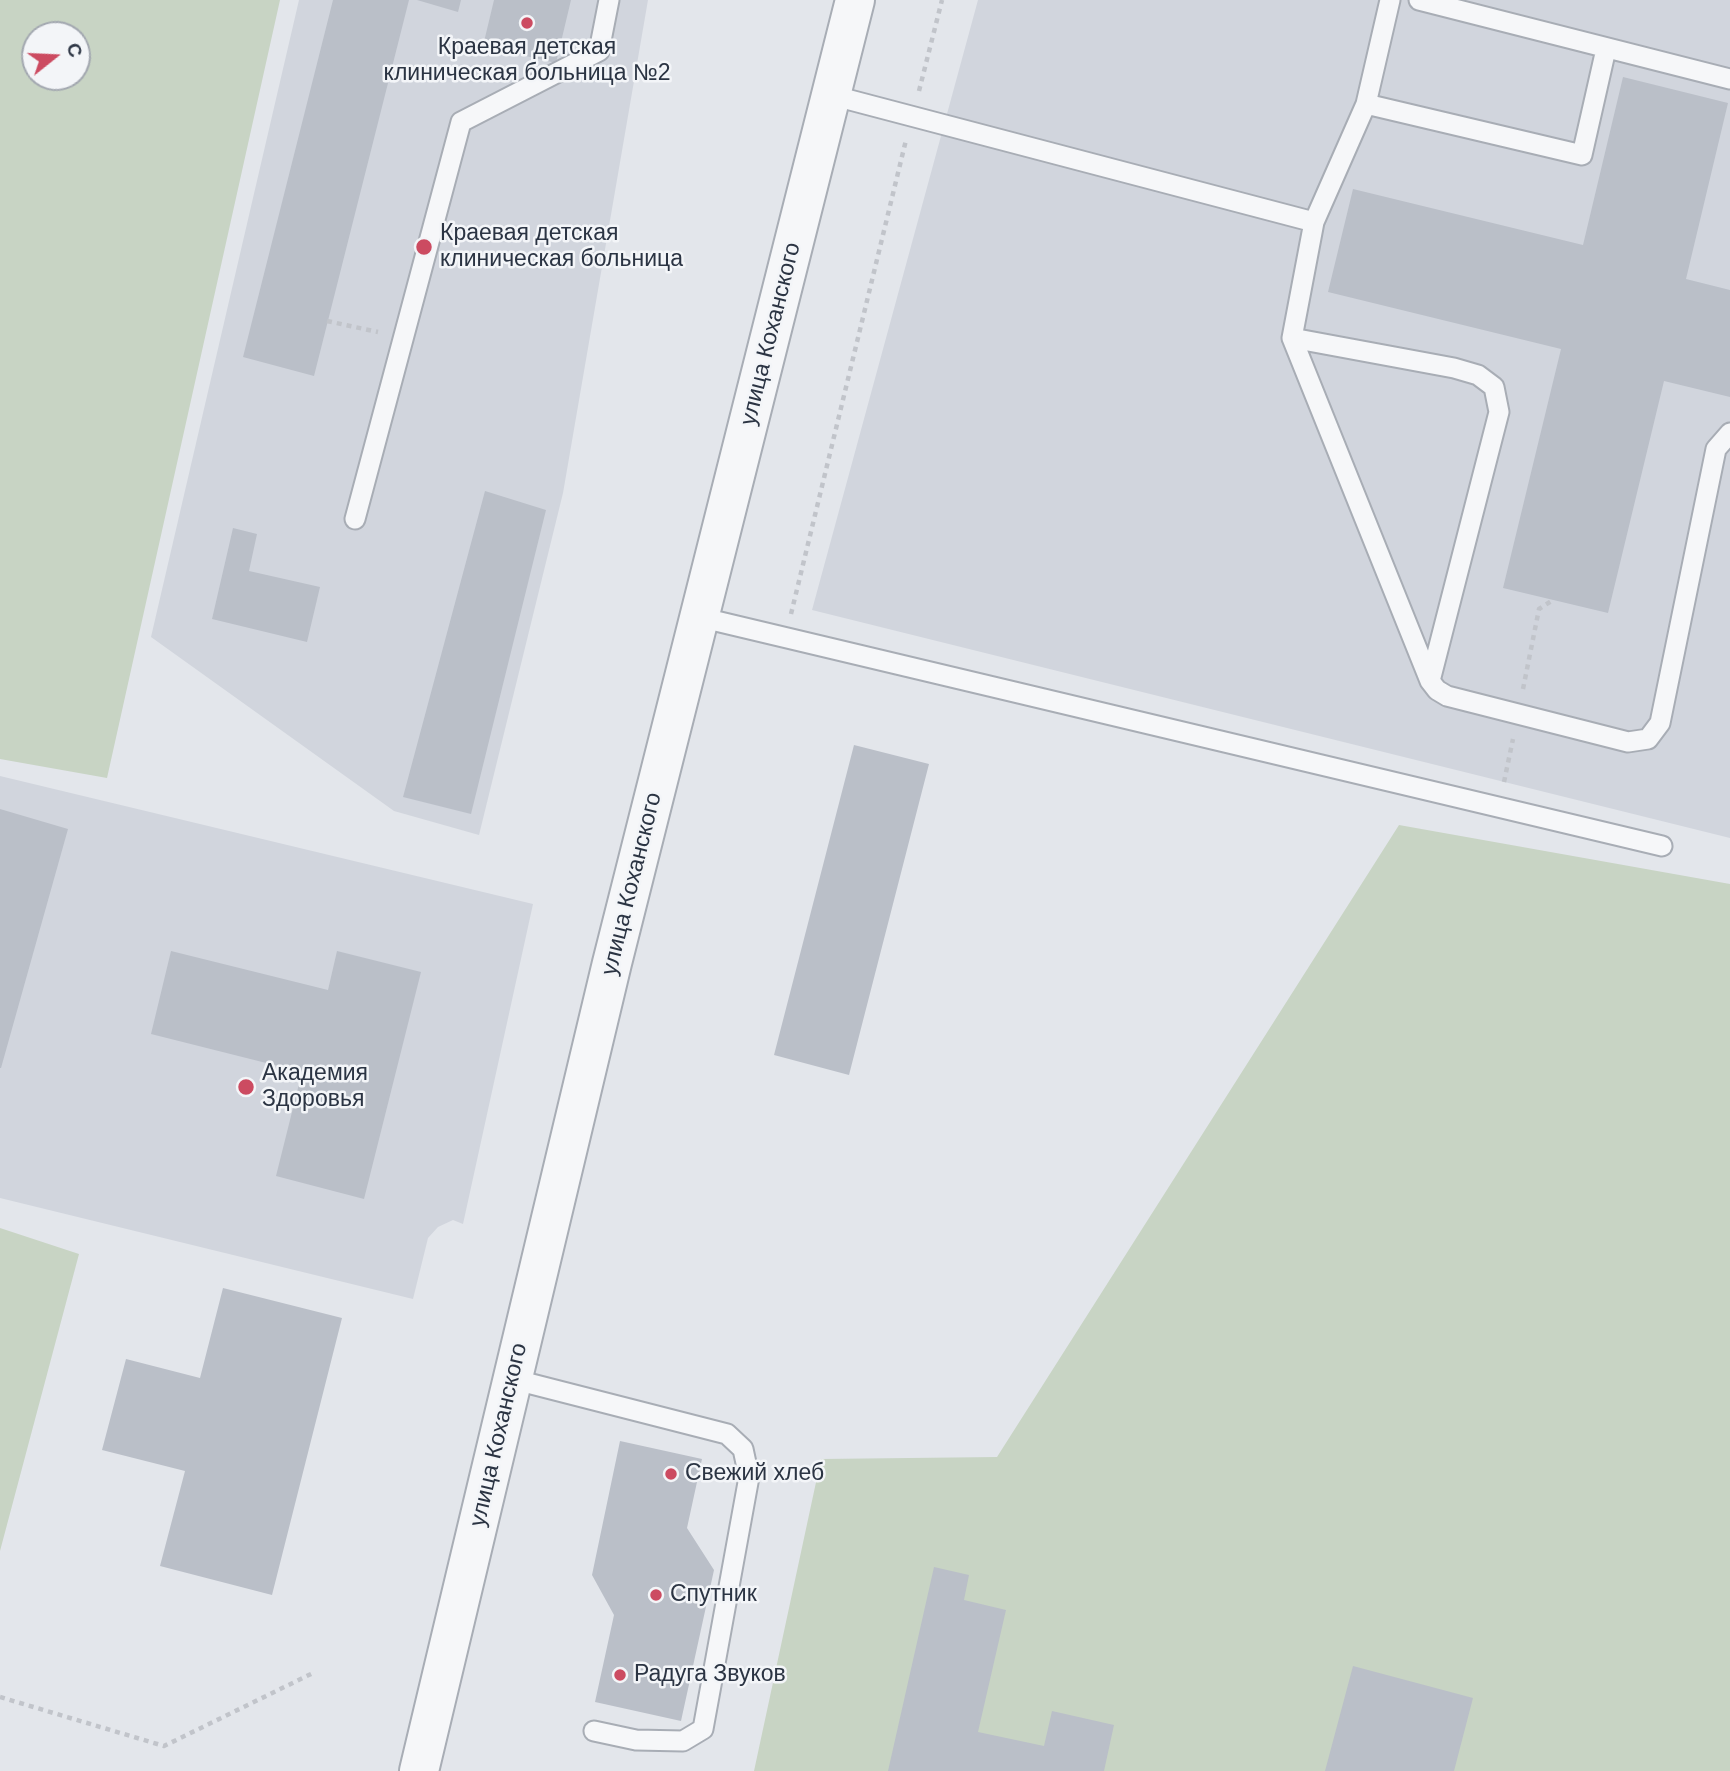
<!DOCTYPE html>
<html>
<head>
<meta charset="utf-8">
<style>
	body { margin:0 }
	#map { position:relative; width:1730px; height:1771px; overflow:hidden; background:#e3e6eb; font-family:Arial,sans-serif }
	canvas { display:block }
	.north { position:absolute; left:21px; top:21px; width:70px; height:70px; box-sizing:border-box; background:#f3f5f8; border:2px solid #a3a8b0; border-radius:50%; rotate:72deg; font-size:19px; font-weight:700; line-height:28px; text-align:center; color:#2b3443 }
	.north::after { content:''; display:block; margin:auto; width:24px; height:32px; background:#cc4b61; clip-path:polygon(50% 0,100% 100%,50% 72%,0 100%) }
</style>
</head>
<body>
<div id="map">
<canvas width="1730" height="1771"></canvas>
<div class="north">С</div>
</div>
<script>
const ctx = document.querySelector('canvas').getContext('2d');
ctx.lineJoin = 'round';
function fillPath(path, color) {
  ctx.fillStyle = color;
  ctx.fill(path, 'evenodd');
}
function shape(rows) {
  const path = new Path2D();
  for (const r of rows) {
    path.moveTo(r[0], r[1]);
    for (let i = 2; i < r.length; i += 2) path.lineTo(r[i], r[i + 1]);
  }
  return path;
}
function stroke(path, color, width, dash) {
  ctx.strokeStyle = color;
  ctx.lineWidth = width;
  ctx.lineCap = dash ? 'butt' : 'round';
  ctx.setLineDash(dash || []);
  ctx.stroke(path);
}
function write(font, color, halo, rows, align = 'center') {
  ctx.font = font + ' Arial,sans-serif';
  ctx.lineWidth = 5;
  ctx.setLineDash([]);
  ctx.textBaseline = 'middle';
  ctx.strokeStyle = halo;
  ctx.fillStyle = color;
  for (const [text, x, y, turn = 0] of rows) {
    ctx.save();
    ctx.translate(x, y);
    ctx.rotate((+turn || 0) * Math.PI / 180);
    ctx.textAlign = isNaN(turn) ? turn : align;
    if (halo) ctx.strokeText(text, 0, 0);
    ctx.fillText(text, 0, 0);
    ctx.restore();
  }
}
const built = shape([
	[299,0,648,0,563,493,479,835,394,811,151,637],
	[978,0,1730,0,1730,838,812,610],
	[0,776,533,904,463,1224,453,1220,438,1227,428,1238,413,1299,0,1198]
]);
const green = shape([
	[0,0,280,0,107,778,0,759],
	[77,35,77,77,35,77,35,35],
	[1399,825,1730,884,1730,1771,754,1771,821,1459,997,1457],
	[0,1228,79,1254,0,1551]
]);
const building = shape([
	[333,0,409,0,314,376,243,357],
	[417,0,461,0,458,12],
	[494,0,571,0,556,63,483,46],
	[1623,77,1728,103,1686,279,1730,290,1730,397,1664,381,1608,613,1503,588,1561,349,1328,292,1353,189,1583,245],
	[485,491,546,510,471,814,403,797],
	[233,528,257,534,249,571,320,587,307,642,212,619],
	[854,745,929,764,849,1075,774,1055],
	[0,809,68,829,1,1068,0,1068],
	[171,951,328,990,337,951,421,972,364,1199,276,1176,302,1072,151,1034],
	[223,1288,342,1318,272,1595,160,1566,185,1471,102,1450,126,1359,200,1378],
	[620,1441,702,1459,687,1528,714,1570,681,1721,595,1702,614,1615,592,1575],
	[934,1567,969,1575,964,1600,1006,1610,978,1732,1044,1746,1052,1711,1114,1725,1104,1771,888,1771],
	[1353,1666,1473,1698,1454,1771,1325,1771]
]);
const path = shape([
	[919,91,942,0],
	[327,321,378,332],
	[791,614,906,140],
	[1523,689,1539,609,1553,600],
	[1504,782,1513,739],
	[0,1697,164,1746,315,1672]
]);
const service = shape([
	[1390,0,1366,104,1582,155,1606,49],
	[1419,0,1730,79],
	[831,95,1314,222],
	[1366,104,1314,222,1292,338,1430,681,1437,690,1447,696,1628,742,1648,739,1660,723,1716,449,1730,433],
	[1292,338,1454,368,1478,375,1494,387,1499,412,1430,681],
	[355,519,461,122,599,51,609,0],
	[699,617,1662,846],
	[512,1379,727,1434,743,1449,749,1477,703,1729,683,1741,636,1740,594,1731]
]);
const tertiary = shape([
	[419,1771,612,963,855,0]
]);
const markers = [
	[527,23,7,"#cc4b61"],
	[424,247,9,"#cc4b61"],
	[246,1087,9,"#cc4b61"],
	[671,1474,7,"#cc4b61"],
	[656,1595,7,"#cc4b61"],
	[620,1675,7,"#cc4b61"]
];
const poiNames = [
	["Краевая детская",527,48,"center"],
	["клиническая больница №2",527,74,"center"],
	["Краевая детская",440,234],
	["клиническая больница",440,260],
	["Академия",262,1074],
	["Здоровья",262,1100],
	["Свежий хлеб",685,1474],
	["Спутник",670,1595],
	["Радуга Звуков",634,1675]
];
const streetNames = [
	["улица Коханского",771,334,-76],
	["улица Коханского",632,884,-76],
	["улица Коханского",499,1435,-77]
];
fillPath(built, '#d1d5dd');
fillPath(green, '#c8d4c4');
fillPath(building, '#babfc8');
stroke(service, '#a8adb5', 23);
stroke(tertiary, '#a8adb5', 42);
stroke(path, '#c1c4ca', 4.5, [5, 5]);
stroke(service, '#f6f7f9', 19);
stroke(tertiary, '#f6f7f9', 38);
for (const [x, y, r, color] of markers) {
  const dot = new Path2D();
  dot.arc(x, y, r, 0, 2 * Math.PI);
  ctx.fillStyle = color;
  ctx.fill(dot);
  stroke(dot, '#f3f5f8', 2.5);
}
write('23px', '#2b3443', '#f3f5f8', poiNames, 'left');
write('23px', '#2b3443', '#f3f5f8', streetNames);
</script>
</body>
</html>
